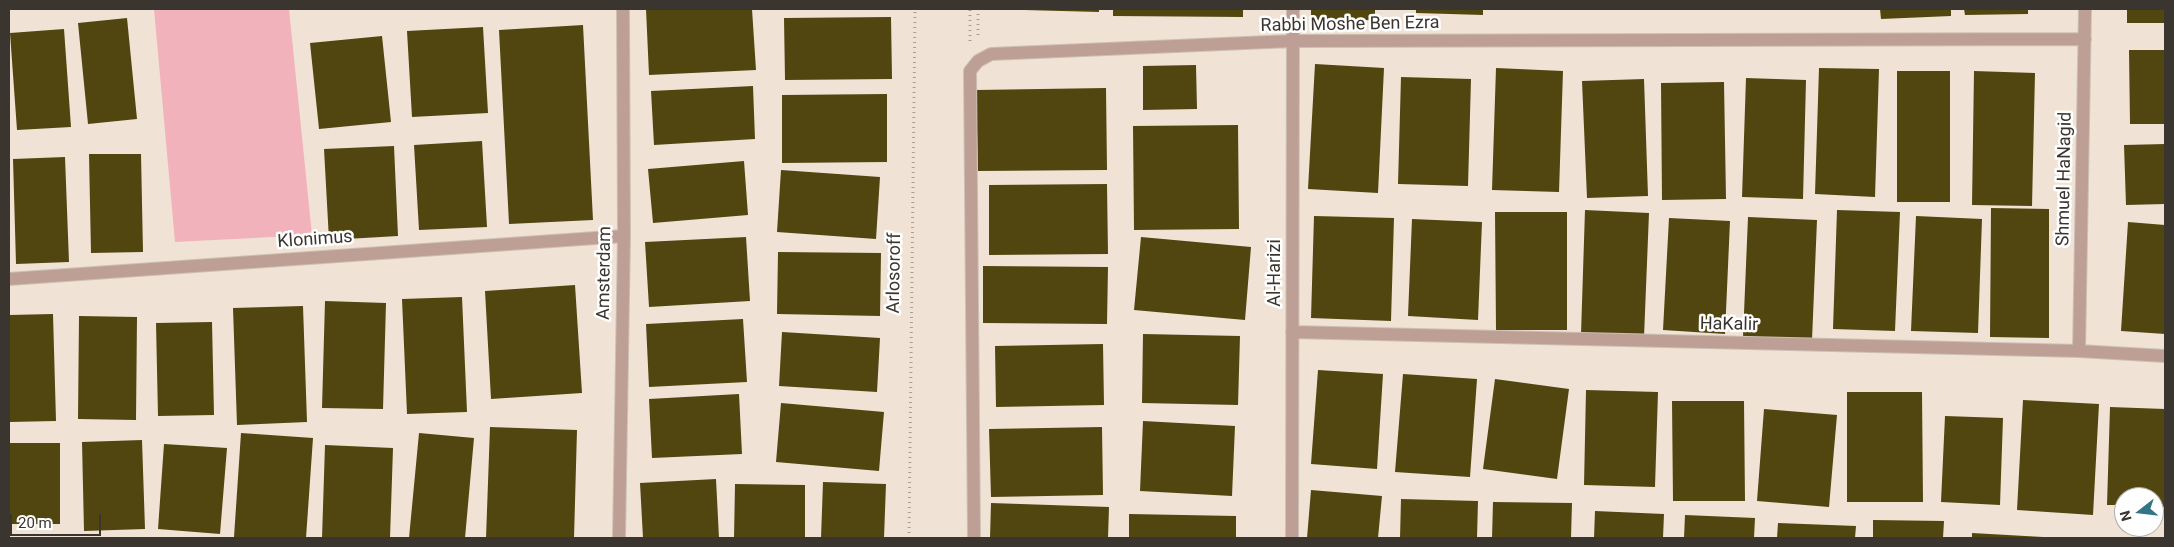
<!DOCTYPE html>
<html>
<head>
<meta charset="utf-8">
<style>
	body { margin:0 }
	#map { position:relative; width:2174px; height:547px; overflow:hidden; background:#f0e3d5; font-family:Roboto,sans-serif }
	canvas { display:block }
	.frame { position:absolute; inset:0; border:10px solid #3a352f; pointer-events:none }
	.north { position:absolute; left:2114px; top:487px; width:50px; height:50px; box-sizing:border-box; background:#fff; border:1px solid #b0aeac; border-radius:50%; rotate:254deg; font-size:14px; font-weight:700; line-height:20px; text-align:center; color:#3a352f }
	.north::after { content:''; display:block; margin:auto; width:18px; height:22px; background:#327686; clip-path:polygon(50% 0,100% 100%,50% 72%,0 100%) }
	.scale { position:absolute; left:10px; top:514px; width:91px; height:22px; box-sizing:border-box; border:2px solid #3a352f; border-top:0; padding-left:6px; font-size:15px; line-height:18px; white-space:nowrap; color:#3a352f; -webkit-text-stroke:4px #fff; paint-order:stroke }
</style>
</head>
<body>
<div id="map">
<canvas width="2174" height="547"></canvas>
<div class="frame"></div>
<div class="north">N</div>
<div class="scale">20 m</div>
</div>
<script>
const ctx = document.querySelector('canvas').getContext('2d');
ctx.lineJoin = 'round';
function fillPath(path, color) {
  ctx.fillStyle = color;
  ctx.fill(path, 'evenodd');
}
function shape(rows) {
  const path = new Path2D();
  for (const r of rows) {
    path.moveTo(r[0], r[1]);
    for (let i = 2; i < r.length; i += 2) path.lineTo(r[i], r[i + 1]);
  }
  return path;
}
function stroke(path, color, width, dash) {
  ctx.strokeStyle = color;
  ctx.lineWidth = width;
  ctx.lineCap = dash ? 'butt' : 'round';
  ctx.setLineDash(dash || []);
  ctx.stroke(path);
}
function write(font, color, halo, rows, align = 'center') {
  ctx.font = font + ' Roboto,sans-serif';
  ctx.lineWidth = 5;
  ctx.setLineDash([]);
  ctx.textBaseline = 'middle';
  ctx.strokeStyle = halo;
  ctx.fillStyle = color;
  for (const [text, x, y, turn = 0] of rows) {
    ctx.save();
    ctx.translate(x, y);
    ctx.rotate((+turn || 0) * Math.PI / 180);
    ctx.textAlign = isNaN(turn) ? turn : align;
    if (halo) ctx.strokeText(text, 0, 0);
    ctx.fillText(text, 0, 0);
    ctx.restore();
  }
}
const green = shape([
	[154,9,289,9,312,235,175,242]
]);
const building = shape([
	[646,9,752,9,756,70,649,75],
	[1024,9,1099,9,1099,12,1024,10],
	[1113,9,1243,9,1243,17,1113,16],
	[1311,9,1375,9,1375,20,1311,21],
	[1416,9,1483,9,1483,15,1416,13],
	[1880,9,1951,9,1951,16,1881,19],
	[1964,9,2028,9,2028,14,1965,15],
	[2127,9,2165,9,2165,23,2127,23],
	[891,17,892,79,785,80,784,18],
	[127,18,137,119,88,124,78,23],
	[583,25,593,220,509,224,499,30],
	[483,27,488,113,412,117,407,31],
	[64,29,71,127,17,130,10,33],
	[382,36,391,122,319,129,310,43],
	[2129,50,2165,50,2165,124,2130,124],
	[1315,64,1384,68,1378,193,1308,189],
	[1196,65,1197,109,1143,110,1143,66],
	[1496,68,1563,71,1559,192,1492,190],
	[1819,68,1879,69,1875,197,1815,194],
	[1897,71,1950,71,1950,202,1897,202],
	[1974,71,2035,73,2032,206,1972,205],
	[1401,77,1471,79,1468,186,1398,184],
	[1746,78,1806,80,1803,199,1742,197],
	[1644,79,1648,196,1587,198,1582,81],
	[1724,82,1726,199,1662,200,1661,83],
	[753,86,755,139,654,145,651,91],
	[1106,88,1107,170,978,171,976,90],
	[887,94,887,162,782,163,782,95],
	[1238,125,1239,229,1134,230,1133,126],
	[482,141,487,227,419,230,414,145],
	[2165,144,2165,204,2126,205,2124,145],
	[394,146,398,236,329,240,324,149],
	[89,154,141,154,143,252,91,253],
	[65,157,69,262,16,264,13,159],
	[744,161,748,215,653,223,648,169],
	[781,170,880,177,876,239,777,232],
	[1107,184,1108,254,989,255,989,185],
	[1991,208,2049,209,2049,338,1990,337],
	[1585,210,1649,213,1644,337,1581,334],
	[1837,210,1900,212,1895,331,1833,329],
	[1495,212,1567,212,1567,330,1496,330],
	[1314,216,1394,218,1391,321,1311,318],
	[1916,216,1982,219,1978,333,1911,331],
	[1748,217,1817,220,1812,340,1743,337],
	[1669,218,1730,221,1725,334,1663,330],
	[1412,219,1482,222,1478,320,1408,316],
	[2128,222,2165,225,2165,334,2121,331],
	[746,237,750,301,649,307,645,242],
	[1141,237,1251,247,1245,320,1134,310],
	[778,252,881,253,880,316,777,314],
	[983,266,1108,267,1107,324,983,323],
	[575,285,582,393,491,399,485,291],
	[462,297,467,412,407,414,402,299],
	[325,301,386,303,383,409,322,408],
	[303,306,307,422,237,425,233,308],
	[53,314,56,421,9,422,9,315],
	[79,316,137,317,136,420,78,419],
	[743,319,747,382,649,387,646,324],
	[212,322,214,415,158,416,156,323],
	[782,332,880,338,877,392,779,386],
	[1143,334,1240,336,1238,405,1142,403],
	[1103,344,1104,405,996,407,995,346],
	[1318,370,1383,374,1377,469,1311,464],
	[1403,374,1477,379,1470,477,1395,472],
	[1495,379,1569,389,1557,479,1483,469],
	[1586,390,1658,392,1655,487,1584,485],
	[1847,392,1922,392,1923,502,1847,502],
	[739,394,742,454,652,458,649,399],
	[2023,400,2099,404,2093,515,2017,510],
	[1672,401,1744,401,1745,501,1673,501],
	[781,403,884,412,879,471,776,462],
	[2110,407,2165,409,2165,507,2154,506,2154,497,2124,497,2124,505,2107,505],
	[1764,409,1837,415,1829,507,1757,501],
	[1945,416,2003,418,2000,505,1941,502],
	[1143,421,1235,426,1232,496,1140,491],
	[490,427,577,430,574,538,486,538],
	[1102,427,1103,495,991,497,989,429],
	[241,433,313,438,306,538,234,537],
	[419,433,474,438,465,538,409,538],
	[142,440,145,529,84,531,82,442],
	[9,443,60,443,60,524,9,524],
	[164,444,227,448,220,534,158,529],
	[325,445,393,448,390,538,322,538],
	[716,479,719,538,643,538,640,483],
	[823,482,886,484,884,538,821,538],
	[735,484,805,485,805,538,734,538],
	[1311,490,1382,496,1378,538,1307,538],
	[1401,499,1478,501,1477,538,1400,538],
	[1493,502,1572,503,1571,538,1492,538],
	[991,503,1109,507,1108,538,990,538],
	[1595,511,1664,514,1663,538,1594,538],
	[1129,514,1236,516,1236,538,1129,538],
	[1685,515,1755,518,1754,538,1684,538],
	[1873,520,1944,521,1943,538,1873,538],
	[1778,523,1856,526,1855,538,1777,538],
	[1972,533,2043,537,2043,538,1972,538]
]);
const path = shape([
	[978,9,978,36],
	[970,41,970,9],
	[909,538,915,9]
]);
const minor = shape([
	[9,279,624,236],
	[1292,332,2079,351,2165,356],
	[2079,351,2085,9],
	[619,538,624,236,623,9],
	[974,538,970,71,978,61,991,54,1292,41,2085,39],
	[1292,538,1293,9]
]);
const streetNames = [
	["Rabbi Moshe Ben Ezra",1350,25,-1],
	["Shmuel HaNagid",2065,179,-89],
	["Klonimus",315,240,-4],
	["Amsterdam",605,273,-89],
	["Arlosoroff",895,273,-89],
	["Al-Harizi",1275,273,-90],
	["HaKalir",1729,325,1]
];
fillPath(green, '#f2b2bc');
fillPath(building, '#514610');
stroke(minor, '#ccc0b4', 14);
stroke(path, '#a99f95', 3, [1, 4]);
stroke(minor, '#be9f95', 12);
write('18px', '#3a352f', '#fff', streetNames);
</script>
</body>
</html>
